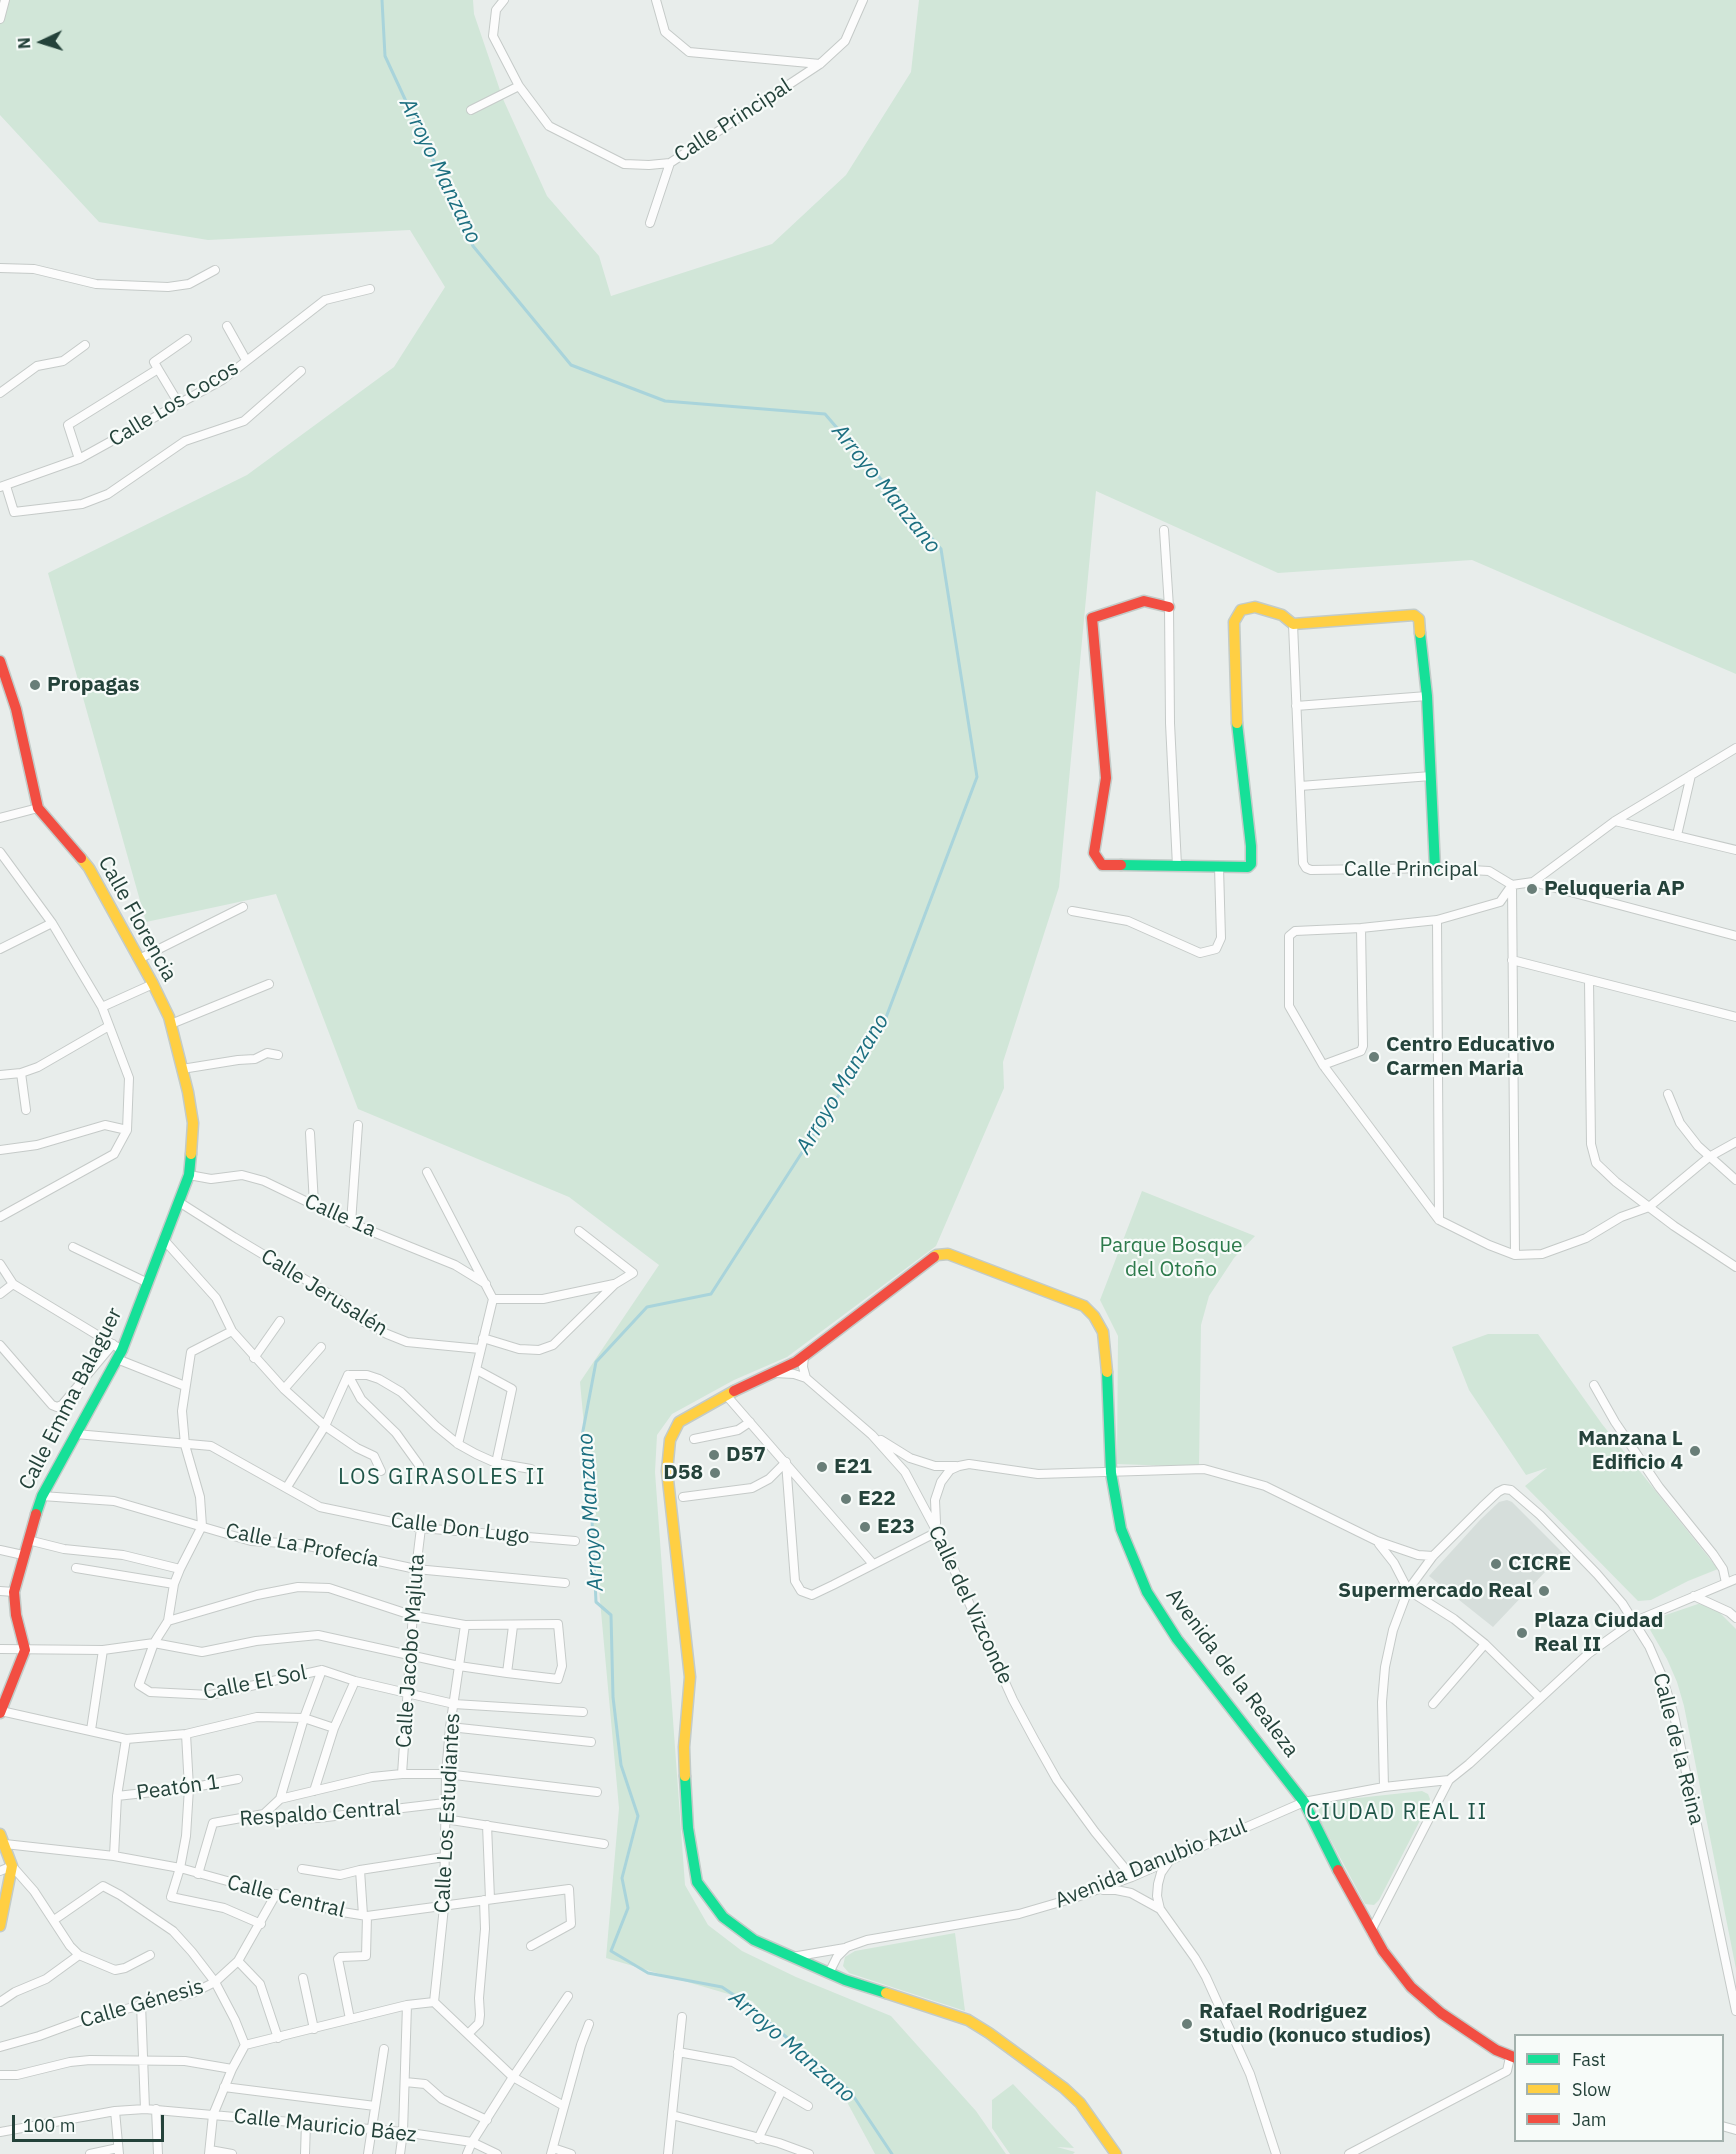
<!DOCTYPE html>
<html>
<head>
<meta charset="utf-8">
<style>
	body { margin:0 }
	#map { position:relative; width:1736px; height:2154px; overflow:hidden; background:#e8edeb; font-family:"IBM Plex Sans",sans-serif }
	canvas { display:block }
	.legend { position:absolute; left:1514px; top:2034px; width:210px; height:108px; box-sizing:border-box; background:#f7fbf9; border:2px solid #a3b1ad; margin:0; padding:8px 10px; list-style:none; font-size:18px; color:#24423a }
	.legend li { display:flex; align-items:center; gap:12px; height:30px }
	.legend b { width:30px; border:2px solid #a3b1ad }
	.north { position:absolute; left:12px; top:12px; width:60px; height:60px; -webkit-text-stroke:4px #f7fbf9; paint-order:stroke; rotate:266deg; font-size:16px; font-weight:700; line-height:24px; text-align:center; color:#24423a }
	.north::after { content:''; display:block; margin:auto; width:21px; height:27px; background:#24423a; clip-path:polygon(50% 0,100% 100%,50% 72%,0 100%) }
	.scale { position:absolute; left:12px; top:2115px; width:152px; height:27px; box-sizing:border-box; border:3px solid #24423a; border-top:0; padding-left:8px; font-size:18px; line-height:21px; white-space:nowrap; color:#24423a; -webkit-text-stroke:4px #f7fbf9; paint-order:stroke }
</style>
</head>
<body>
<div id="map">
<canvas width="1736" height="2154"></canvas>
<ul class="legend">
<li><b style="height:8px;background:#16e098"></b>Fast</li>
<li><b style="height:8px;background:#ffcf43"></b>Slow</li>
<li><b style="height:8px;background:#f24e42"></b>Jam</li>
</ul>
<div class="north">N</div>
<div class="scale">100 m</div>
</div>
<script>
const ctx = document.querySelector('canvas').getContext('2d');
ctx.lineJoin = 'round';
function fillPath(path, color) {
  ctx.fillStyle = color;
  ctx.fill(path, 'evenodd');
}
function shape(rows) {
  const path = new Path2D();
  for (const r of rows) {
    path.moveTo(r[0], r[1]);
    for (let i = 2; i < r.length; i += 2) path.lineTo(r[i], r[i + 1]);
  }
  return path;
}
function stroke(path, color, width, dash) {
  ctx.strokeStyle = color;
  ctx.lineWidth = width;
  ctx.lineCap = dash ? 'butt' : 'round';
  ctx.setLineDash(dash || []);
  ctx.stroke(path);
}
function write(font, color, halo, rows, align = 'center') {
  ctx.font = font + ' "IBM Plex Sans",sans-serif';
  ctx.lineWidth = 4.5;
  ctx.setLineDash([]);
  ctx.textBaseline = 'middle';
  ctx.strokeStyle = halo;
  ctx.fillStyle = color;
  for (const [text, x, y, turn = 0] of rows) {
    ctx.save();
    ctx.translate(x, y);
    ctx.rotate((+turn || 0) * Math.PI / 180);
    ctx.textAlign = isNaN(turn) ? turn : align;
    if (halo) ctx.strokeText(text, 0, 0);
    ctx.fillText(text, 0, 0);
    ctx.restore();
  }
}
const built = shape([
	[1507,1500,1512,1502,1563,1553,1493,1627,1429,1576,1480,1520,1499,1502]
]);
const green = shape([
	[0,0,473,0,474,14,503,99,547,196,599,256,611,296,772,244,846,175,911,72,919,0,1736,0,1736,674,1472,560,1278,573,1096,491,1059,887,1003,1062,1004,1088,936,1246,787,1357,734,1380,672,1414,657,1435,655,1472,685,1885,708,1925,742,1951,796,1977,891,2016,976,2111,1006,2154,875,2154,847,2102,752,2001,606,1958,619,1808,580,1382,659,1265,569,1197,358,1109,276,894,146,922,48,573,247,475,394,367,445,287,410,230,208,240,99,222,0,115],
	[1142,1191,1255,1236,1234,1258,1209,1296,1201,1325,1199,1467,1117,1464,1118,1336,1100,1300],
	[1488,1334,1538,1334,1602,1424,1718,1569,1688,1581,1651,1600,1638,1601,1525,1486,1547,1468,1526,1475,1469,1390,1452,1347],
	[1698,1604,1707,1605,1718,1611,1736,1629,1736,1969,1684,1706,1677,1682,1667,1659,1649,1628,1649,1623,1654,1619],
	[1422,1791,1428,1794,1430,1799,1428,1805,1379,1900,1374,1905,1365,1904,1320,1820,1319,1809,1330,1801],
	[955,1933,965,2011,849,1973,843,1966,845,1957,855,1951],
	[1013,2084,1074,2148,1057,2147,1075,2152,1073,2154,1010,2154,992,2128,992,2100]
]);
const stream = shape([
	[382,0,385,56,473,246,571,365,665,401,825,414,941,549,977,777,882,1028,711,1294,647,1307,596,1362,582,1436,592,1520,596,1602,611,1615,613,1697,621,1765,638,1816,622,1878,628,1908,611,1951,648,1973,722,1987,746,2003,850,2091,892,2154]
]);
const street = shape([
	[504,0,496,10,493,36,519,86,549,126,624,164,649,165,670,163,820,64,845,41,863,0],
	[656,0,665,32,689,52,820,64],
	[0,19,5,0],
	[471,110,519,86],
	[650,223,670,163],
	[0,268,34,269,96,284,168,287,189,284,215,270],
	[227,326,246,360],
	[158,369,154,362,187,339],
	[0,393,37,366,63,361,85,345],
	[79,459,68,425,158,369,179,404],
	[6,486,14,512,82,504,108,494,185,441,244,421,301,371],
	[0,487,79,459,222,380,325,300,370,289],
	[1164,530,1169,607,1170,723,1177,866],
	[1293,624,1303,863,1306,868,1311,870,1435,868,1489,871,1512,885],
	[1296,706,1427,696],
	[1300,786,1431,776],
	[0,818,38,808],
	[1615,821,1736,850],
	[1677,835,1691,775],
	[0,852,52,923,102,1007,129,1078,127,1130,114,1154,0,1217],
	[1533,882,1615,821,1736,748],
	[1512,885,1500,902,1437,920,1361,928,1295,931,1289,936,1289,1006,1323,1065,1439,1220,1489,1245,1515,1255,1542,1254,1586,1238,1621,1217,1649,1207,1709,1157,1736,1142],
	[1512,885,1515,1255],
	[1512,885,1533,882,1736,936],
	[1072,911,1128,921,1200,953,1216,949,1221,938,1219,867],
	[1437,920,1439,1220],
	[0,949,52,923],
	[139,959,243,907],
	[1512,960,1736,1017],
	[1589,980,1591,1144,1596,1163,1616,1182,1674,1226,1736,1267],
	[102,1007,153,984],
	[171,1024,269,984],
	[1323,1065,1361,1051,1363,1046,1361,928],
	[182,1069,238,1060,255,1059,267,1053,278,1055],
	[21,1073,26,1110],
	[0,1075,21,1073,38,1067,109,1026],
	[1668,1094,1680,1123,1698,1146,1736,1180],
	[310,1133,314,1204],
	[0,1150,37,1145,105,1125,127,1130],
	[427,1172,493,1299,458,1444],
	[189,1175,211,1179,242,1175,264,1181,351,1223,455,1265,486,1284],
	[179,1202,234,1237,341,1301,364,1322,387,1334,407,1342,480,1349],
	[351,1223,358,1125],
	[165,1241,216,1298,232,1331,284,1389,325,1426,357,1448,374,1456,381,1471],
	[73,1247,148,1283],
	[0,1264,13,1284,122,1350],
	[0,1294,13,1284],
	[493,1299,543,1299,614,1284],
	[232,1331,191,1352,182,1411,185,1445,200,1497,202,1526,180,1569,174,1584,168,1621,154,1643,139,1685,150,1692,210,1695,322,1670,355,1681,454,1704,583,1712],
	[483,1338,519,1349,539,1350,553,1345,615,1284,633,1273,579,1231],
	[0,1345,52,1405,57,1407,62,1405,113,1344],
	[804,1356,803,1367,806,1378],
	[254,1358,280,1321],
	[117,1359,185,1386],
	[477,1370,512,1389,496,1463],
	[775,1373,794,1374,806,1378,872,1435,905,1472,937,1532,1013,1700,1034,1739,1057,1780,1095,1832,1132,1877],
	[348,1375,367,1375,379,1379,401,1392,436,1426,458,1444,476,1454,496,1463,531,1469],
	[348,1375,361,1399,396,1433,419,1465],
	[1594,1385,1615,1422,1659,1487,1713,1554,1723,1569,1726,1583],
	[284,1389,321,1347],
	[726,1395,873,1564],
	[76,1434,211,1446,320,1507,421,1528,575,1541],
	[694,1439,738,1430,750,1422],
	[881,1440,910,1458,935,1466,956,1466],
	[786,1462,795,1581,801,1591,812,1595,833,1585,937,1532],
	[287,1487,325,1426,348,1375],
	[42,1496,114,1501,251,1541,299,1544,416,1569,565,1583],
	[683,1497,752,1488,769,1479,786,1462],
	[936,1523,935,1500,941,1482,950,1470,959,1466,969,1464,1038,1474,1204,1469,1265,1486,1377,1541,1418,1555,1433,1556],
	[28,1540,64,1549,123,1555,180,1569],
	[1379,1544,1394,1563,1408,1590,1454,1619,1485,1644,1540,1698],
	[0,1550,23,1555],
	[76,1568,174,1584],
	[0,1591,14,1592],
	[1694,1596,1729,1612,1736,1618],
	[0,1649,103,1650,154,1643,202,1652,256,1641,318,1635,459,1666,507,1673,558,1679,562,1666,558,1624,465,1625,414,1616,329,1588,298,1587,257,1595,168,1621],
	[507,1673,513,1626],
	[1433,1704,1485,1644],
	[1,1711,126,1739,186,1734,257,1717,304,1718,334,1728],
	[450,1727,591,1742],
	[91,1730,103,1650],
	[186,1734,189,1788,186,1836,180,1868,171,1897,224,1908,261,1924],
	[402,1774,416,1569,421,1528],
	[1384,1787,1382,1702,1385,1667,1393,1630,1408,1590,1433,1556,1482,1507,1498,1492,1504,1489,1511,1490,1540,1515,1597,1574,1622,1603,1649,1646,1662,1676,1674,1715,1736,2011],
	[314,1791,334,1728,355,1681],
	[117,1796,189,1788,238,1779],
	[280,1799,304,1718,322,1670],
	[264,1814,280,1799,372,1777,402,1774,446,1774,597,1792],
	[445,1819,604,1844],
	[487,1825,490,1899],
	[5,1844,114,1856,180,1868,336,1911,367,1916,569,1889,571,1924,531,1946],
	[114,1856,117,1796,126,1739],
	[1168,1863,1161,1873,1158,1884,1157,1896,1160,1909,1195,1958,1206,1977,1250,2074,1276,2154],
	[302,1869,340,1875,360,1870],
	[0,1871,12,1866,34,1891,70,1946,79,1955,115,1970,125,1968,150,1955],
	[198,1874,213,1823,264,1814,284,1819,318,1818,445,1803],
	[1103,1890,1116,1890,1131,1893,1160,1909],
	[363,1915,360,1870,444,1857],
	[54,1920,103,1886,120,1895,173,1931,192,1952,215,1982,235,2020,245,2045],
	[1371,1931,1449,1780,1469,1764,1588,1654,1633,1622,1736,1579],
	[792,1957,845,1948],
	[238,1961,260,1984,278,2038],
	[829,1973,837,1957,847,1947,867,1940,1019,1914,1074,1898,1132,1877,1304,1802,1384,1787,1449,1780],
	[303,1978,314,2029],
	[0,2002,15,1992,46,1979,79,1955],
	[434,2002,444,1907,446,1774,450,1727,465,1625],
	[141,2004,145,2109],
	[350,2019,338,1959,340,1957,366,1956,367,1916],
	[468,2034,479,2023,480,2015,479,1998,485,1929,484,1900],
	[245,2045,407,2005,434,2002,513,2077,564,2106],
	[0,2047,39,2036,88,2018,193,1993,215,1982,238,1961,276,1894],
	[678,2052,733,2062,808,2106],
	[0,2075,17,2075,70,2062,90,2060,185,2061,232,2069],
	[405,2082,425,2084,442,2099,487,2120],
	[224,2087,375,2106],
	[156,2109,158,2154],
	[115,2111,119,2154],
	[672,2115,779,2143,809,2154],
	[1722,2126,1736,2130],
	[0,2132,115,2111,145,2109,403,2132,472,2142,497,2154],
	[758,2139,781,2092],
	[553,2148,571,2154],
	[210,2150,232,2154],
	[90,2154,118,2148],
	[209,2154,213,2115,232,2069,245,2045],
	[305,2154,306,2122],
	[368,2154,384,2049],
	[400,2154,403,2132,407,2005],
	[467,2154,472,2142,513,2077,568,1996],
	[551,2154,581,2045,589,2024],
	[668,2154,682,2017],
	[1349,2154,1507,2071,1510,2057]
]);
const fast = shape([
	[1420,633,1427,696,1435,868],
	[1121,865,1248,867,1251,864,1251,846,1237,723],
	[1107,1372,1111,1473,1121,1529,1147,1592,1177,1639,1304,1802,1338,1870],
	[36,1514,42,1496,122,1350,189,1175,191,1154],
	[685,1776,688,1828,697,1882,723,1917,754,1940,845,1980,886,1993]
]);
const slow = shape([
	[1237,723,1234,622,1241,610,1255,607,1282,615,1293,624,1414,615,1419,619,1420,633],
	[81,858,89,868,153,984,169,1017,188,1092,193,1123,191,1154],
	[934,1257,937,1255,948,1254,1084,1306,1094,1316,1103,1332,1107,1372],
	[685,1776,684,1747,690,1677,667,1471,670,1440,679,1422,734,1391],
	[0,1834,12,1866,0,1926],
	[886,1993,968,2020,989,2033,1064,2088,1080,2103,1116,2154]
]);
const jam = shape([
	[0,661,16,709,38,808,81,858],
	[1121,865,1102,865,1094,853,1106,778,1092,618,1144,601,1169,607],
	[734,1391,796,1362,934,1257],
	[0,1713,25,1650,16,1615,14,1592,36,1514],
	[1338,1870,1383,1951,1411,1987,1441,2013,1496,2050,1516,2058]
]);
const markers = [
	[35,685,6,"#697e78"],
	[1532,889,6,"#697e78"],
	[1374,1057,6,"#697e78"],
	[1695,1451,6,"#697e78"],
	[714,1455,6,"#697e78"],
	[822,1467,6,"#697e78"],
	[715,1473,6,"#697e78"],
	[846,1499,6,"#697e78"],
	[865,1527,6,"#697e78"],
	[1496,1564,6,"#697e78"],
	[1544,1591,6,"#697e78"],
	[1522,1633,6,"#697e78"],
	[1187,2024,6,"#697e78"]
];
const streetNames = [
	["Calle Principal",733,121,-33],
	["Calle Los Cocos",174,404,-31],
	["Calle Principal",1411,870],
	["Calle Florencia",137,919,61],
	["Calle 1a",340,1216,24],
	["Calle Jerusalén",324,1293,32],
	["Calle Emma Balaguer",71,1399,-63],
	["Calle Don Lugo",460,1529,7],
	["Calle La Profecía",302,1546,11],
	["Calle del Vizconde",970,1605,65],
	["Calle Jacobo Majluta",411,1651,-86],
	["Avenida de la Realeza",1232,1673,53],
	["Calle El Sol",255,1683,-11],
	["Calle de la Reina",1678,1749,76],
	["Peatón 1",178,1788,-8],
	["Calle Los Estudiantes",448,1813,-87],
	["Respaldo Central",320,1814,-4],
	["Avenida Danubio Azul",1151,1864,-22],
	["Calle Central",286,1897,14],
	["Calle Génesis",142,2004,-16],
	["Calle Mauricio Báez",325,2126,6]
];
const poiNames = [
	["Propagas",47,685],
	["Peluqueria AP",1544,889],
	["Centro Educativo",1386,1045],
	["Carmen Maria",1386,1069],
	["Manzana L",1683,1439,"right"],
	["Edificio 4",1683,1463,"right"],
	["D57",726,1455],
	["E21",834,1467],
	["D58",703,1473,"right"],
	["E22",858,1499],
	["E23",877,1527],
	["CICRE",1508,1564],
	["Supermercado Real",1532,1591,"right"],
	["Plaza Ciudad",1534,1621],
	["Real II",1534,1645],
	["Rafael Rodriguez",1199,2012],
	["Studio (konuco studios)",1199,2036]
];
const parkNames = [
	["Parque Bosque",1171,1246],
	["del Otoño",1171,1270]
];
const waterNames = [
	["Arroyo Manzano",440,171,64],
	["Arroyo Manzano",886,489,51],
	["Arroyo Manzano",843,1084,-59],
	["Arroyo Manzano",591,1512,-94],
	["Arroyo Manzano",792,2047,41]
];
const neighbourhoodNames = [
	["LOS GIRASOLES II",442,1478],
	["CIUDAD REAL II",1397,1813]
];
fillPath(built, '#d6dedb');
fillPath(green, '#d1e6d8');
stroke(stream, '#a9d4db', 3);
stroke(street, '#c5cac8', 10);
stroke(fast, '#c3cbc8', 13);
stroke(slow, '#c3cbc8', 13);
stroke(jam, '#c3cbc8', 13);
stroke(street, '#fcfcfc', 8);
stroke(fast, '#16e098', 10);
stroke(slow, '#ffcf43', 10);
stroke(jam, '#f24e42', 10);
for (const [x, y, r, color] of markers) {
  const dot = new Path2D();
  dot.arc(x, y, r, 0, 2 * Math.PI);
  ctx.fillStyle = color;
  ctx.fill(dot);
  stroke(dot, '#f7fbf9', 2);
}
write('21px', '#24423a', '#f7fbf9', streetNames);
write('bold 21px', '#24423a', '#f7fbf9', poiNames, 'left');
write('21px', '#2d7a4b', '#f7fbf9', parkNames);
write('italic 22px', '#1c6f80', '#f7fbf9', waterNames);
ctx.letterSpacing = '1.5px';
write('22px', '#1f5548', '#f7fbf9', neighbourhoodNames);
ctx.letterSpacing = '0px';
</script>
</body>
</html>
